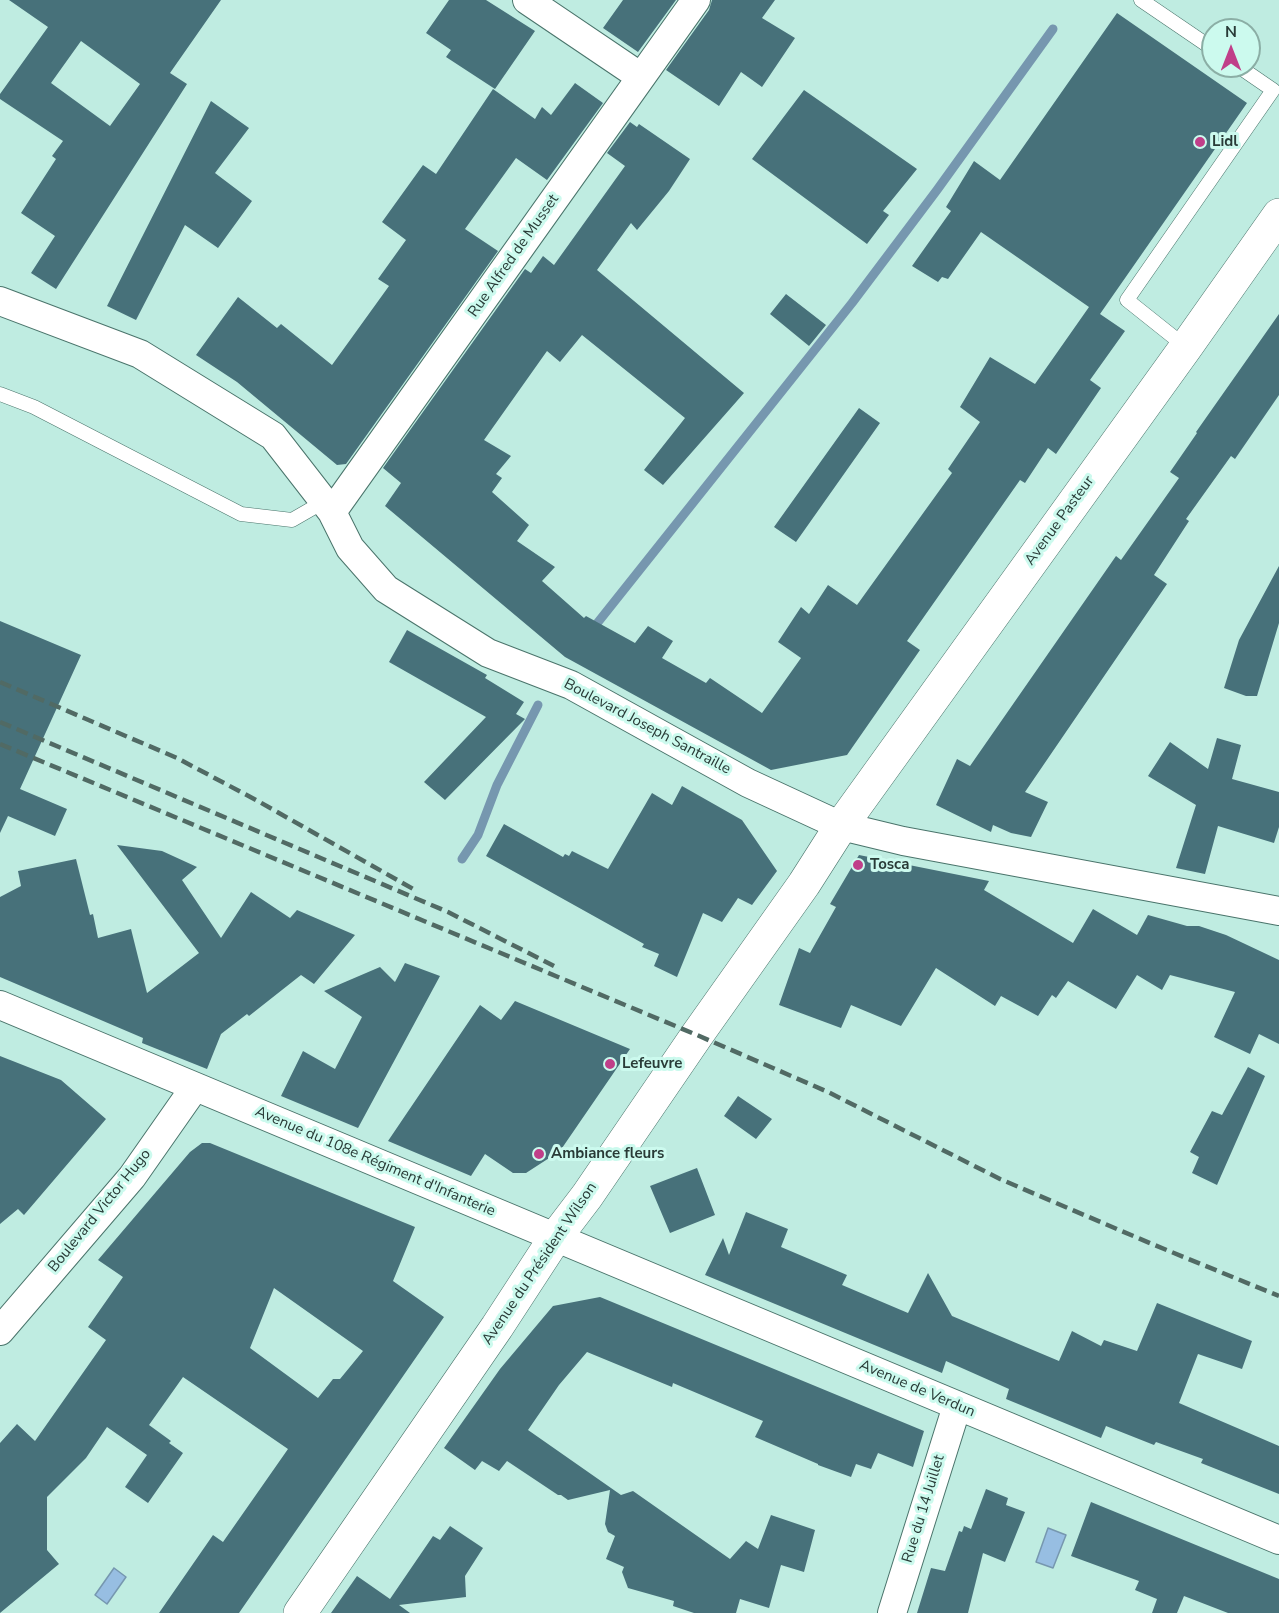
<!DOCTYPE html>
<html>
<head>
<meta charset="utf-8">
<style>
	body { margin:0 }
	#map { position:relative; width:1279px; height:1613px; overflow:hidden; background:#bfece1; font-family:"Nunito Sans",sans-serif }
	canvas { display:block }
	.north { position:absolute; left:1201px; top:18px; width:60px; height:60px; box-sizing:border-box; background:#ccfaee; border:2px solid #8baea5; border-radius:50%; rotate:0deg; font-size:16px; font-weight:700; line-height:24px; text-align:center; color:#293b37 }
	.north::after { content:''; display:block; margin:auto; width:21px; height:27px; background:#c03f89; clip-path:polygon(50% 0,100% 100%,50% 72%,0 100%) }
</style>
</head>
<body>
<div id="map">
<canvas width="1279" height="1613"></canvas>
<div class="north">N</div>
</div>
<script>
const ctx = document.querySelector('canvas').getContext('2d');
ctx.lineJoin = 'round';
function fillPath(path, color) {
  ctx.fillStyle = color;
  ctx.fill(path, 'evenodd');
}
function shape(rows) {
  const path = new Path2D();
  for (const r of rows) {
    path.moveTo(r[0], r[1]);
    for (let i = 2; i < r.length; i += 2) path.lineTo(r[i], r[i + 1]);
  }
  return path;
}
function stroke(path, color, width, dash) {
  ctx.strokeStyle = color;
  ctx.lineWidth = width;
  ctx.lineCap = dash ? 'butt' : 'round';
  ctx.setLineDash(dash || []);
  ctx.stroke(path);
}
function write(font, color, halo, rows, align = 'center') {
  ctx.font = font + ' "Nunito Sans",sans-serif';
  ctx.lineWidth = 6;
  ctx.setLineDash([]);
  ctx.textBaseline = 'middle';
  ctx.strokeStyle = halo;
  ctx.fillStyle = color;
  for (const [text, x, y, turn = 0] of rows) {
    ctx.save();
    ctx.translate(x, y);
    ctx.rotate((+turn || 0) * Math.PI / 180);
    ctx.textAlign = isNaN(turn) ? turn : align;
    if (halo) ctx.strokeText(text, 0, 0);
    ctx.fillText(text, 0, 0);
    ctx.restore();
  }
}
const water = shape([
	[1048,1528,1066,1535,1053,1568,1036,1562,1048,1528],
	[114,1568,126,1577,107,1604,95,1595,114,1568]
]);
const stream = shape([
	[591,631,852,303,937,190,1053,29],
	[462,859,478,835,497,785,538,705]
]);
const building = shape([
	[9,0,221,0,170,73,187,84,56,289,31,273,55,236,21,213,56,159,52,156,63,141,0,99,0,94,48,27],
	[81,41,140,84,110,126,51,83],
	[449,0,486,0,535,31,495,89,446,57,451,50,426,33],
	[623,0,676,0,638,52,603,28],
	[712,0,775,0,762,18,795,38,762,87,741,72,719,106,666,70,709,10],
	[1117,13,1247,103,1100,314,1125,331,1090,380,1101,388,1056,454,1048,448,1025,483,1020,480,907,641,920,650,847,755,771,770,565,657,385,506,401,483,383,468,525,269,531,273,543,256,554,265,625,166,607,153,630,122,637,127,639,124,690,159,669,191,637,230,631,223,597,270,744,393,663,485,644,470,685,418,582,335,560,362,547,351,484,440,511,456,496,474,502,478,492,492,529,525,517,541,555,567,542,581,584,618,586,616,635,643,648,626,673,641,662,658,706,683,710,678,762,713,801,658,778,642,801,607,809,614,828,585,857,605,952,473,948,469,980,422,960,407,990,357,1035,384,1089,307,981,232,948,279,942,277,938,282,912,266,951,211,946,207,974,161,1000,180],
	[575,83,603,103,547,180,516,158,465,229,498,251,346,464,337,465,237,382,196,355,238,297,277,328,281,324,332,365,389,286,378,279,406,240,382,222,423,165,436,174,493,89,535,119,542,107,551,115],
	[804,90,917,169,883,211,889,215,867,244,752,159],
	[211,101,249,128,215,173,252,201,218,248,185,225,136,320,107,306],
	[786,294,826,325,809,346,770,314],
	[1279,314,1279,395,1235,459,1231,456,1186,519,1189,521,1154,575,1167,584,1025,792,1048,802,1031,837,1011,833,993,825,991,832,936,805,957,759,970,766,1116,556,1121,560,1179,478,1170,472,1197,433,1196,432],
	[859,408,880,423,796,542,774,527],
	[1279,566,1279,623,1257,696,1246,696,1224,688,1239,640],
	[0,621,81,655,20,789,67,809,55,836,8,816,0,833],
	[407,630,487,675,485,678,524,702,516,714,525,719,445,800,424,782,486,717,389,662],
	[1217,738,1241,745,1232,779,1279,792,1279,827,1274,843,1218,826,1205,874,1176,868,1196,805,1148,776,1170,742,1208,769],
	[682,786,742,820,777,871,752,905,738,898,722,922,703,913,677,977,654,966,659,954,642,947,644,944,486,856,504,824,563,857,565,854,569,856,572,851,608,869,652,793,672,805],
	[117,845,162,851,197,867,182,880,221,938,251,892,290,918,297,910,355,935,314,984,301,975,249,1016,247,1014,221,1034,207,1069,142,1043,143,1038,0,977,0,897,21,886,18,871,76,859,90,915,93,914,98,938,131,929,147,993,199,953],
	[859,855,989,881,984,890,1073,943,1093,909,1137,935,1148,915,1187,926,1199,926,1226,935,1279,960,1279,1044,1259,1034,1250,1054,1214,1037,1235,992,1170,975,1162,990,1137,975,1116,1009,1068,981,1056,998,1052,995,1038,1016,1001,996,995,1006,936,968,901,1026,851,1005,841,1028,779,1005,799,948,810,953,836,907,830,904],
	[405,963,440,976,358,1128,281,1096,303,1051,335,1069,362,1017,324,991,380,967,395,982],
	[515,1001,630,1049,560,1151,526,1173,513,1173,485,1154,471,1176,388,1141,480,1005,501,1020],
	[0,1056,61,1080,106,1119,24,1215,18,1209,0,1224],
	[1248,1067,1265,1076,1217,1185,1192,1173,1199,1157,1190,1152,1212,1111,1222,1115],
	[738,1096,772,1119,756,1139,724,1116],
	[202,1143,210,1143,415,1227,393,1281,444,1317,239,1613,159,1613,213,1535,223,1542,288,1449,183,1377,149,1425,171,1441,169,1443,183,1453,148,1503,125,1487,147,1455,107,1427,86,1458,47,1497,47,1550,59,1564,0,1613,0,1443,17,1424,35,1441,106,1340,88,1327,123,1277,98,1260,190,1152],
	[274,1288,363,1351,340,1379,333,1379,318,1398,250,1348],
	[697,1168,715,1215,670,1233,650,1186],
	[746,1212,788,1229,781,1247,847,1275,842,1285,908,1313,928,1273,952,1316,1059,1361,1072,1331,1101,1346,1104,1340,1137,1351,1157,1303,1252,1341,1242,1369,1198,1354,1179,1403,1279,1446,1279,1494,1201,1463,1203,1459,1156,1442,1154,1445,1106,1426,1101,1438,1006,1399,1009,1389,946,1361,942,1373,705,1275,723,1238,729,1255],
	[600,1297,924,1431,913,1467,878,1453,871,1469,856,1464,851,1477,818,1465,818,1464,755,1437,763,1421,673,1383,672,1387,587,1352,559,1385,528,1430,621,1495,633,1491,730,1559,746,1541,758,1549,771,1515,815,1530,804,1572,781,1565,769,1608,740,1599,736,1613,694,1613,673,1606,674,1601,628,1588,622,1572,624,1567,606,1559,615,1536,608,1532,605,1524,610,1490,568,1500,561,1495,558,1495,507,1461,499,1471,482,1461,475,1470,444,1448,500,1369,553,1306],
	[986,1489,1008,1498,1006,1505,1025,1512,1005,1562,983,1553,968,1613,917,1613,931,1568,945,1571,959,1531,962,1532,964,1526,971,1529],
	[1091,1502,1279,1579,1279,1613,1228,1613,1184,1596,1177,1613,1152,1613,1157,1599,1135,1590,1139,1581,1071,1556],
	[450,1526,483,1548,465,1576,466,1597,399,1605,410,1613,331,1613,357,1576,390,1599,433,1536,440,1540]
]);
const lane = shape([
	[1141,0,1213,49],
	[1186,347,1127,300,1273,90,1238,66],
	[0,394,34,407,241,514,292,520,325,501]
]);
const street = shape([
	[527,0,641,77],
	[0,301,140,354,273,436,332,512,350,548,386,589,488,653,571,685,748,783,841,826,903,841,1279,911],
	[332,512,696,0],
	[0,1005,1279,1540],
	[0,1331,132,1177,195,1087],
	[892,1613,957,1406]
]);
const secondary = shape([
	[300,1613,497,1327,555,1238,587,1196,697,1035,804,884,841,826,1186,347,1279,215]
]);
const rail = shape([
	[0,682,177,758,256,800,415,890],
	[0,722,448,912,554,966],
	[0,744,697,1035,828,1092,1000,1179,1152,1244,1279,1296]
]);
const markers = [
	[1200,142,6,"#c03f89"],
	[858,865,6,"#c03f89"],
	[610,1064,6,"#c03f89"],
	[539,1154,6,"#c03f89"]
];
const poiNames = [
	["Lidl",1212,142],
	["Tosca",870,865],
	["Lefeuvre",622,1064],
	["Ambiance fleurs",551,1154]
];
const streetNames = [
	["Rue Alfred de Musset",514,256,-55],
	["Avenue Pasteur",1060,521,-54],
	["Boulevard Joseph Santraille",647,727,28],
	["Avenue du 108e Régiment d'Infanterie",375,1162,23],
	["Boulevard Victor Hugo",100,1211,-51],
	["Avenue du Président Wilson",540,1264,-56],
	["Avenue de Verdun",917,1389,23],
	["Rue du 14 Juillet",924,1509,-73]
];
fillPath(water, '#97bee2');
stroke(water, '#7697af', 1.5);
stroke(stream, '#7697af', 9);
fillPath(building, '#47717a');
stroke(lane, '#4a746b', 15);
stroke(street, '#4a746b', 30);
stroke(secondary, '#4a746b', 34);
stroke(lane, '#fff', 14);
stroke(street, '#fff', 28);
stroke(secondary, '#fff', 33);
stroke(rail, '#516a64', 4.5, [12, 6]);
for (const [x, y, r, color] of markers) {
  const dot = new Path2D();
  dot.arc(x, y, r, 0, 2 * Math.PI);
  ctx.fillStyle = color;
  ctx.fill(dot);
  stroke(dot, '#ccfaee', 2);
}
write('bold 15px', '#293b37', '#ccfaee', poiNames, 'left');
write('15px', '#293b37', '#ccfaee', streetNames);
</script>
</body>
</html>
